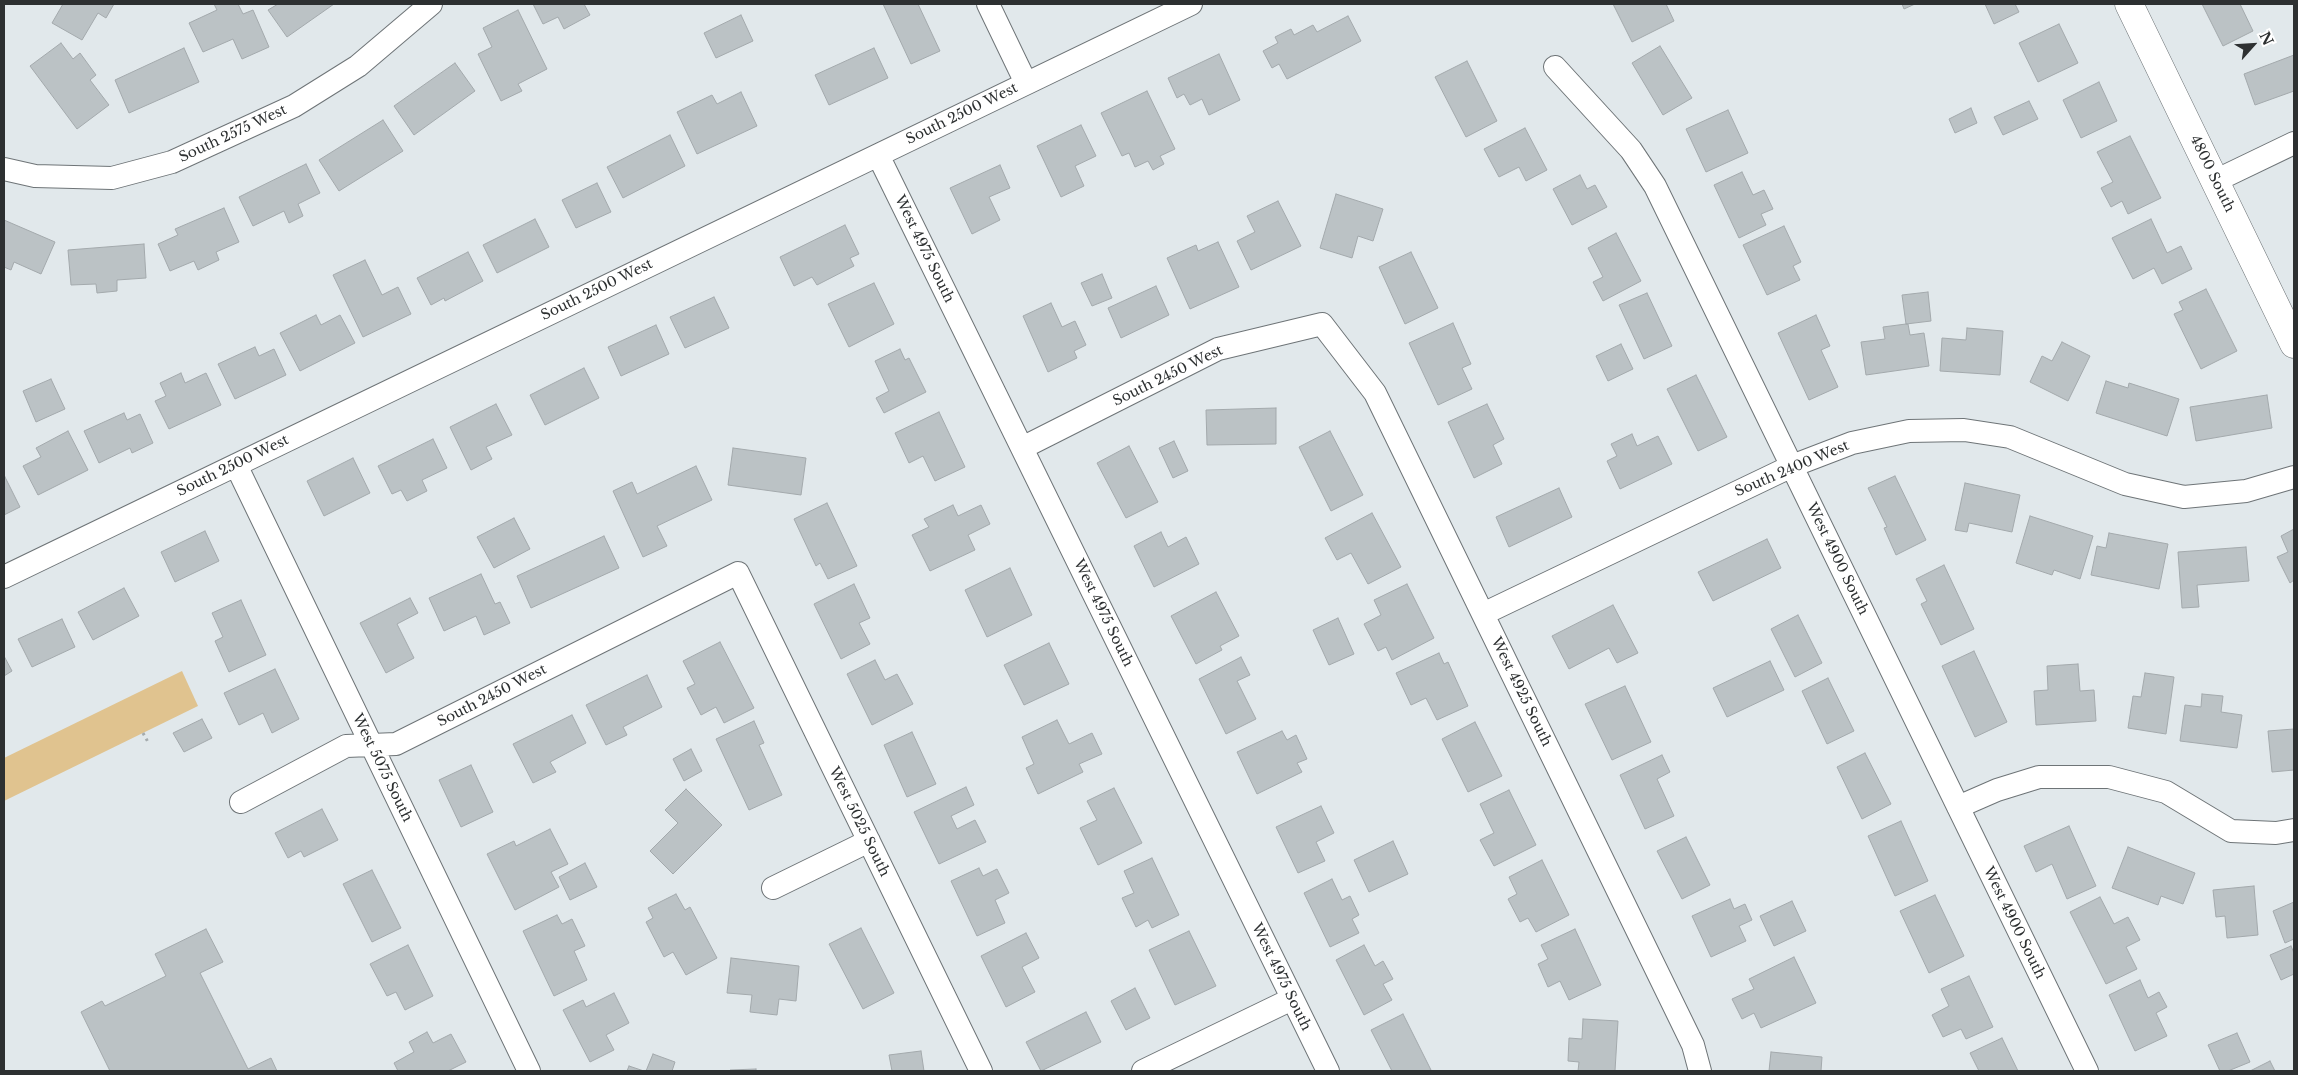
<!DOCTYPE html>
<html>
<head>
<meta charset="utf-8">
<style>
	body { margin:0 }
	#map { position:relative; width:2298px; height:1075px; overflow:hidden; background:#e1e8eb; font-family:"Libre Baskerville",serif }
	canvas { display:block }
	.frame { position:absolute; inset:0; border:5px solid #2d3031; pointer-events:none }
	.north { position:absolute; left:2228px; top:20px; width:50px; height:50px; -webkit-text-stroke:4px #fff; paint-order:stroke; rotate:64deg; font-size:14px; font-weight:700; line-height:20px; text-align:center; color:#2d3031 }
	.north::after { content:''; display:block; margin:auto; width:18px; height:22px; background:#2d3031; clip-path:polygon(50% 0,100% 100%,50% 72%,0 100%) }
</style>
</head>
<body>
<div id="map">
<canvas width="2298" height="1075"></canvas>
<div class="frame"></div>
<div class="north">N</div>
</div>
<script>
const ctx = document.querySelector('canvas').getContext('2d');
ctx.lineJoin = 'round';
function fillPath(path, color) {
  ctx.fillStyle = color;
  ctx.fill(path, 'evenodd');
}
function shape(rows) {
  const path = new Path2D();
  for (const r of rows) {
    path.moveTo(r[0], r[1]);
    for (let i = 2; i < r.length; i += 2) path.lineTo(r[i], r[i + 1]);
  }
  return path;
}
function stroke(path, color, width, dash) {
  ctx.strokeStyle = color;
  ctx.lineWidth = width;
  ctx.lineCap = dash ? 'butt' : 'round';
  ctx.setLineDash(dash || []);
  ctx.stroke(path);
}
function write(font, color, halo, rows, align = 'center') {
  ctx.font = font + ' "Libre Baskerville",serif';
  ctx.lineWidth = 4.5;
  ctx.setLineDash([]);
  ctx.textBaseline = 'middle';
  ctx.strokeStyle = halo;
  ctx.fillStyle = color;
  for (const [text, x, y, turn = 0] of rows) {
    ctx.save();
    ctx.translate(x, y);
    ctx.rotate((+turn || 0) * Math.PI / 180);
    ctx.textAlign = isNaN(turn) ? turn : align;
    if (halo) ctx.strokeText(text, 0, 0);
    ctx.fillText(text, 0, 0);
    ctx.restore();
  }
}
const green = shape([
	[182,671,198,706,4,801,4,758]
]);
const building = shape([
	[63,4,114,4,106,18,98,13,82,40,52,23,63,4],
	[214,4,238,4,243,14,253,10,269,47,242,59,233,39,203,52,189,23,217,10,214,4],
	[278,4,334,4,287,37,268,10,278,4],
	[533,4,584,4,590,15,564,29,558,17,543,24,533,4],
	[883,4,918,4,940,51,911,64,883,4],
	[1613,4,1666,4,1674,21,1632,42,1613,4],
	[1902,4,1915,4,1904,9,1902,4],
	[1985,4,2015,4,2019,12,1994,24,1985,4],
	[2202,4,2240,4,2253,31,2223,46,2202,4],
	[518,10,547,69,518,84,522,91,501,101,478,54,492,47,483,28,518,10],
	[741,15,753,41,716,58,704,33,741,15],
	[1348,16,1361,41,1287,79,1279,64,1272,68,1263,51,1278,43,1275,37,1291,29,1294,35,1313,25,1317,32,1348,16],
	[2059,24,2078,63,2038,82,2019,43,2059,24],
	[61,43,73,59,80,53,96,75,90,80,109,105,77,129,30,66,61,43],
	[1660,46,1692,98,1663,115,1632,63,1660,46],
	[184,48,199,82,129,113,115,80,184,48],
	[874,48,888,78,829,105,815,75,874,48],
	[1219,54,1240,100,1209,115,1202,99,1190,105,1184,94,1177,98,1168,78,1219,54],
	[2294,55,2294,91,2255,105,2244,74,2294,55],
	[1467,61,1497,121,1466,137,1435,77,1467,61],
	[455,63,475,91,414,135,394,106,455,63],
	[2099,82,2117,121,2081,138,2063,100,2099,82],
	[1147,91,1175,149,1160,156,1164,164,1153,170,1148,161,1135,167,1129,153,1122,156,1101,113,1147,91],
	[741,92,757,126,697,154,677,112,712,95,717,104,741,92],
	[2029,101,2038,119,2003,135,1994,117,2029,101],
	[1971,108,1977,123,1955,133,1949,119,1971,108],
	[1728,110,1748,153,1706,172,1686,129,1728,110],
	[383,120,403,151,339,191,319,160,383,120],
	[1081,125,1096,156,1075,166,1084,186,1061,197,1037,146,1081,125],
	[1525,128,1547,170,1526,181,1519,167,1499,177,1484,149,1525,128],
	[670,135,685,166,623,198,607,167,670,135],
	[2130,136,2161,198,2128,214,2122,201,2111,207,2101,188,2113,182,2097,152,2130,136],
	[306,164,320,193,298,204,303,216,289,223,284,211,253,226,239,197,306,164],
	[1000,165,1010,188,989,197,1000,220,972,234,950,188,1000,165],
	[1742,172,1753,195,1764,190,1773,209,1761,214,1766,225,1739,238,1714,185,1742,172],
	[1580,175,1587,189,1595,185,1607,207,1572,225,1553,189,1580,175],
	[597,183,611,212,576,228,562,200,597,183],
	[1336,194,1383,209,1373,241,1358,236,1352,258,1320,248,1336,194],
	[1278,201,1301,246,1251,270,1237,241,1255,232,1247,216,1278,201],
	[224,208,239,242,216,252,219,260,198,270,194,261,170,271,158,244,178,235,175,229,224,208],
	[535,219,549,247,497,273,483,245,535,219],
	[2151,219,2167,253,2181,246,2192,269,2162,284,2154,268,2133,279,2112,238,2151,219],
	[4,220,55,242,41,274,14,262,11,270,4,267,4,220],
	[845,225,859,254,850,258,854,266,817,285,812,277,794,286,780,257,845,225],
	[1784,226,1801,262,1793,266,1800,280,1767,295,1743,245,1784,226],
	[1616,233,1641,281,1603,301,1593,282,1603,277,1588,248,1616,233],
	[1218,242,1239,287,1190,309,1167,258,1196,245,1198,251,1218,242],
	[144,244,146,278,117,280,117,291,97,293,96,284,71,285,68,250,144,244],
	[468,252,483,281,445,301,444,298,431,305,417,278,468,252],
	[1411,252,1438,308,1405,324,1379,267,1411,252],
	[365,260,382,295,398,287,411,314,363,337,333,275,365,260],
	[1102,274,1112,298,1092,306,1081,283,1102,274],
	[874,283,894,324,849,347,828,304,874,283],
	[1156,286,1169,315,1121,338,1108,308,1156,286],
	[2206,289,2237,351,2201,369,2174,314,2183,310,2179,302,2206,289],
	[1928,292,1931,321,1906,324,1902,295,1928,292],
	[1647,293,1672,346,1644,359,1619,305,1647,293],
	[714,297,729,328,685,348,670,317,714,297],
	[1051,303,1062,327,1075,321,1086,345,1074,351,1077,358,1048,372,1023,316,1051,303],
	[316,315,321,325,340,315,355,343,300,371,280,333,316,315],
	[1816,315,1830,346,1821,350,1838,387,1809,400,1778,333,1816,315],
	[1453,323,1471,364,1462,368,1472,389,1438,405,1409,343,1453,323],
	[1906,324,1908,324,1910,335,1924,333,1929,366,1866,375,1861,342,1885,339,1883,327,1906,324],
	[656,325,669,354,621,376,608,347,656,325],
	[1967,328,2003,331,2000,375,1940,371,1942,338,1966,340,1967,328],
	[2062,342,2090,356,2068,401,2030,382,2042,356,2052,361,2062,342],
	[1621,344,1633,369,1608,381,1596,356,1621,344],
	[255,347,259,356,274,349,286,375,235,399,218,364,255,347],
	[900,349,905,360,909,358,926,392,884,413,876,398,889,391,875,361,900,349],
	[584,368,599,398,545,425,530,395,584,368],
	[181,373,185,383,206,373,221,405,169,429,155,401,166,396,160,383,181,373],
	[1696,375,1727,437,1698,451,1667,389,1696,375],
	[51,379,65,409,36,422,23,391,51,379],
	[2106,381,2128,388,2129,383,2179,399,2167,436,2096,413,2106,381],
	[2267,395,2272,428,2196,441,2190,407,2267,395],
	[496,404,512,435,486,447,492,459,471,470,450,427,496,404],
	[1487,404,1504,439,1493,445,1502,464,1474,478,1448,422,1487,404],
	[1276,408,1276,444,1207,445,1206,410,1276,408],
	[939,412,965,467,935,481,923,456,909,463,895,433,939,412],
	[124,413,127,420,140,414,153,443,132,453,130,448,99,463,84,431,124,413],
	[68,431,88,470,38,495,23,466,41,457,36,448,68,431],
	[1330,431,1363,495,1331,511,1299,447,1330,431],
	[1632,434,1637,446,1658,436,1672,464,1620,489,1607,461,1617,456,1611,444,1632,434],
	[433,439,447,468,422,480,427,491,407,501,401,490,392,494,378,466,433,439],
	[1174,441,1188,471,1173,478,1159,448,1174,441],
	[1129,446,1158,502,1126,518,1097,463,1129,446],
	[733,448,806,458,801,495,728,485,733,448],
	[353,458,370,493,324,516,307,481,353,458],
	[696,466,712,500,657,526,667,546,643,557,613,491,632,482,637,494,696,466],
	[1895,476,1926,540,1896,555,1884,528,1887,527,1868,488,1895,476],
	[5,477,20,507,4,515,4,478,5,477],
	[1965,483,2020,495,2012,532,1969,523,1967,532,1955,530,1965,483],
	[1559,488,1572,517,1509,547,1496,517,1559,488],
	[827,503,857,566,828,579,820,563,816,566,794,519,827,503],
	[953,505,958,516,981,505,990,524,968,535,975,550,930,571,912,535,929,527,924,519,953,505],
	[1372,513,1401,567,1368,584,1351,553,1337,560,1325,538,1372,513],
	[2030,516,2093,536,2080,579,2054,570,2052,575,2016,563,2030,516],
	[514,518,530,549,494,568,477,537,514,518],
	[2294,529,2294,580,2290,583,2277,557,2288,552,2281,536,2294,529],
	[205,531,219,561,175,582,161,552,205,531],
	[1161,532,1168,547,1186,537,1199,564,1154,587,1134,546,1161,532],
	[2109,533,2168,544,2159,589,2091,575,2097,546,2106,548,2109,533],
	[604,536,619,568,531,608,517,576,604,536],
	[1767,539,1781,568,1713,601,1698,572,1767,539],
	[2246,547,2249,581,2197,585,2199,607,2182,608,2178,552,2246,547],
	[1944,565,1974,629,1941,645,1921,604,1927,601,1916,579,1944,565],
	[1010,568,1032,615,987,637,965,590,1010,568],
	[481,574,495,604,500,602,510,623,484,635,476,616,444,631,429,598,481,574],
	[854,584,870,618,859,623,870,644,841,659,814,604,854,584],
	[1407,584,1434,638,1392,660,1386,647,1378,651,1364,624,1381,615,1374,600,1407,584],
	[124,588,139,616,93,640,78,612,124,588],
	[1216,592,1239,636,1220,646,1222,650,1196,664,1171,616,1216,592],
	[410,598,418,613,397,624,414,658,386,673,360,623,410,598],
	[241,600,266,655,229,672,215,641,223,637,212,613,241,600],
	[1613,605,1638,653,1617,663,1609,648,1569,669,1552,636,1613,605],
	[1798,615,1822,663,1795,677,1771,629,1798,615],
	[1338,618,1354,654,1329,665,1313,630,1338,618],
	[62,619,75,647,32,667,18,639,62,619],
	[720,642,754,708,724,723,716,707,701,715,687,688,695,684,683,661,720,642],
	[1049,643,1069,684,1024,705,1004,665,1049,643],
	[1974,651,2007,722,1975,737,1942,666,1974,651],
	[1439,653,1444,664,1448,662,1468,706,1437,720,1426,698,1411,705,1396,673,1439,653],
	[4,656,12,671,4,676,4,656],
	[1241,657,1250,675,1237,681,1256,719,1226,734,1199,679,1241,657],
	[875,660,885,680,897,674,913,704,872,725,847,674,875,660],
	[1770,661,1784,690,1727,717,1713,688,1770,661],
	[2078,664,2080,691,2094,690,2096,721,2036,725,2034,691,2048,690,2047,666,2078,664],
	[275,669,299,719,272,733,263,713,239,725,224,693,275,669],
	[2145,673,2174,677,2166,734,2128,728,2133,696,2141,697,2145,673],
	[647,675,662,707,623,727,627,735,606,745,586,705,647,675],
	[1828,678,1854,731,1827,744,1802,691,1828,678],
	[1625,686,1651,742,1612,760,1585,704,1625,686],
	[2202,694,2223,696,2221,712,2242,715,2237,748,2180,741,2185,705,2201,707,2202,694],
	[572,715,586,743,550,762,556,772,533,783,513,744,572,715],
	[202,719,212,738,184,752,173,733,202,719],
	[1057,720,1069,744,1092,733,1102,754,1079,764,1083,772,1038,794,1026,768,1034,764,1022,737,1057,720],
	[754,721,764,743,759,745,782,795,749,810,716,739,754,721],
	[1475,722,1502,776,1468,792,1442,739,1475,722],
	[2294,729,2294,770,2272,772,2268,731,2294,729],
	[1282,731,1287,740,1296,735,1307,759,1297,763,1302,772,1257,794,1237,752,1282,731],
	[912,732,936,784,907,797,884,745,912,732],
	[691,749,702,771,684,781,673,759,691,749],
	[1865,753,1891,804,1862,819,1837,767,1865,753],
	[1662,755,1670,772,1657,779,1674,816,1645,829,1620,775,1662,755],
	[471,765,493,812,461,827,439,780,471,765],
	[966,787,974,805,951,816,957,829,975,820,986,842,939,864,914,812,966,787],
	[1114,788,1142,843,1098,865,1080,828,1097,820,1087,801,1114,788],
	[686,789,722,825,673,874,650,851,678,823,665,810,686,789],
	[1509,790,1536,845,1494,866,1480,840,1494,833,1480,804,1509,790],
	[1321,806,1334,833,1316,842,1325,861,1298,873,1276,827,1321,806],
	[322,809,338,840,304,857,301,851,288,858,275,833,322,809],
	[1901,821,1928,881,1895,896,1868,836,1901,821],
	[2069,826,2096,886,2067,899,2052,864,2036,872,2024,846,2069,826],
	[550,829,568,864,551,872,559,887,515,910,487,854,514,841,516,846,550,829],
	[1686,837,1710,885,1682,899,1657,851,1686,837],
	[1393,841,1408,874,1369,892,1354,860,1393,841],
	[2128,847,2195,873,2183,904,2161,896,2158,905,2112,888,2128,847],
	[1152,858,1179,915,1152,928,1148,920,1136,927,1122,898,1134,893,1124,871,1152,858],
	[1542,860,1569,915,1536,932,1528,918,1520,922,1508,899,1517,894,1509,877,1542,860],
	[585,863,597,887,570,900,559,877,585,863],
	[979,868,983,876,997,869,1009,893,995,900,1005,923,977,936,951,881,979,868],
	[372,870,401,928,372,942,343,884,372,870],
	[1332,879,1342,900,1350,896,1359,915,1352,919,1359,933,1330,947,1304,893,1332,879],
	[2254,886,2258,935,2227,938,2225,916,2216,917,2213,890,2254,886],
	[676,894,685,910,690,907,717,958,686,975,673,952,664,957,646,922,653,918,648,908,676,894],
	[1935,895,1964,956,1929,973,1900,911,1935,895],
	[2100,897,2114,924,2128,917,2140,940,2126,947,2137,969,2106,984,2070,912,2100,897],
	[1730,899,1734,909,1745,904,1752,920,1739,926,1746,941,1711,957,1692,916,1730,899],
	[1792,901,1806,931,1774,946,1760,916,1792,901],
	[2294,902,2294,939,2285,943,2273,911,2294,902],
	[557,915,562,924,572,919,585,946,574,951,587,980,554,996,523,931,557,915],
	[861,928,894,993,863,1009,829,944,861,928],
	[206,929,223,962,200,973,248,1069,271,1058,277,1071,110,1071,81,1012,102,1001,105,1006,166,976,155,954,206,929],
	[1575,929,1601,985,1569,1000,1560,981,1548,987,1538,964,1548,959,1541,945,1575,929],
	[1189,931,1216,986,1175,1005,1149,950,1189,931],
	[1026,933,1039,958,1022,967,1035,992,1006,1007,981,956,1026,933],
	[408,945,433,996,405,1010,396,992,387,996,370,964,408,945],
	[1364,945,1375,966,1383,961,1393,979,1383,984,1392,1000,1364,1015,1336,960,1364,945],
	[2291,946,2294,953,2294,974,2281,980,2270,955,2291,946],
	[1794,957,1816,1003,1761,1028,1754,1013,1742,1019,1732,999,1754,989,1749,979,1794,957],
	[731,958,799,966,796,1001,779,999,777,1015,750,1012,752,995,727,993,731,958],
	[1969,976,1993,1027,1966,1039,1961,1029,1943,1037,1932,1015,1949,1006,1941,989,1969,976],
	[2140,980,2148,998,2159,992,2167,1007,2156,1013,2167,1036,2135,1051,2109,995,2140,980],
	[1135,988,1150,1018,1126,1030,1111,1001,1135,988],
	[614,993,629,1023,606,1035,614,1050,590,1062,563,1010,583,1000,586,1007,614,993],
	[1086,1012,1101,1042,1041,1071,1026,1042,1086,1012],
	[1403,1014,1431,1070,1427,1071,1392,1071,1371,1030,1403,1014],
	[1583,1019,1618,1021,1615,1071,1578,1071,1579,1062,1568,1061,1569,1038,1582,1039,1583,1019],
	[427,1032,433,1043,451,1034,466,1062,448,1071,398,1071,394,1063,414,1052,409,1042,427,1032],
	[2237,1033,2250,1062,2228,1071,2220,1071,2208,1045,2237,1033],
	[2002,1038,2018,1071,1979,1071,1970,1053,2002,1038],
	[921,1051,924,1071,892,1071,889,1055,921,1051],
	[1771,1052,1822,1057,1821,1071,1769,1071,1771,1052],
	[653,1054,675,1062,672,1071,646,1071,653,1054],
	[2270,1061,2275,1071,2250,1071,2270,1061],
	[629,1066,644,1071,627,1071,629,1066],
	[756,1069,756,1071,730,1071,730,1070,756,1069]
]);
const path = shape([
	[143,733,148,742]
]);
const minor = shape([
	[988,4,1026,83],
	[1555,67,1631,150,1655,186,2087,1071],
	[878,155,1328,1071],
	[4,169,35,176,112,178,172,162,294,106,358,66,431,4],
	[2215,181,2294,143],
	[1022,448,1218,349,1322,324,1375,393,1693,1045,1700,1071],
	[236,465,529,1071],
	[4,577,1191,4],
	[1483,614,1792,466,1852,443,1909,431,1964,430,2010,437,2125,484,2184,497,2246,491,2294,477],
	[241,802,346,746,396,744,738,573,981,1071],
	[1958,807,1997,790,2039,777,2109,777,2166,792,2231,831,2276,833,2294,830],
	[773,888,869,841],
	[1143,1071,1292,999]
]);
const secondary = shape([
	[2129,4,2294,344]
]);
const streetNames = [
	["South 2500 West",962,114,-26],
	["South 2575 West",233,134,-25],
	["4800 South",2212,174,64],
	["West 4975 South",924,249,64],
	["South 2500 West",597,290,-26],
	["South 2450 West",1168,376,-26],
	["South 2500 West",233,466,-26],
	["South 2400 West",1792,469,-23],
	["West 4900 South",1837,559,64],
	["West 4975 South",1103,613,64],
	["West 4925 South",1521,692,64],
	["South 2450 West",492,696,-27],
	["West 5075 South",382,768,64],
	["West 5025 South",859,822,64],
	["West 4900 South",2014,923,64],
	["West 4975 South",1281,977,64]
];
fillPath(green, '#e0c38f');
fillPath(building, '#bbc2c5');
stroke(building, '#a3a9ac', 1);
stroke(minor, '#6e7477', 24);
stroke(secondary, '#6e7477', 29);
stroke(path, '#a5abad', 3, [2.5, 4]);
stroke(minor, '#fff', 22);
stroke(secondary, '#fff', 28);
write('14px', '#2d3031', '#fff', streetNames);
</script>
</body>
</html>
